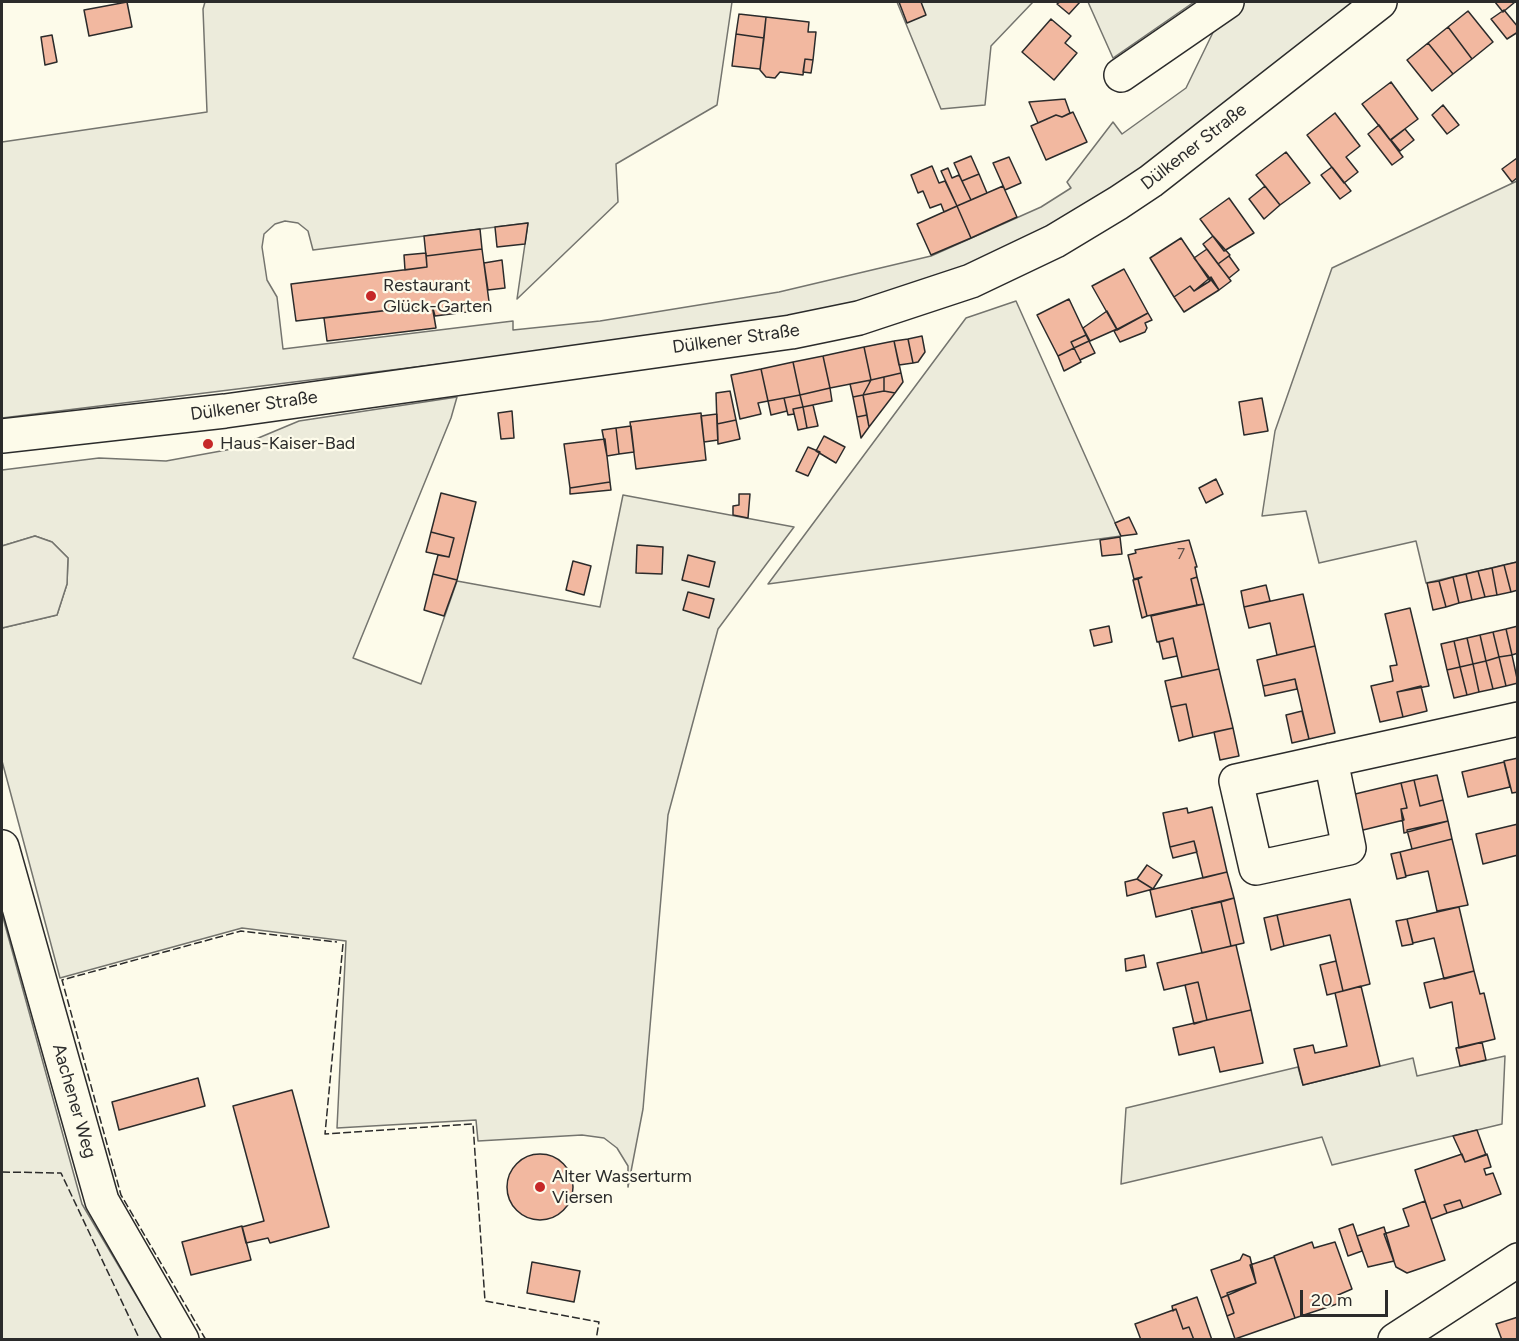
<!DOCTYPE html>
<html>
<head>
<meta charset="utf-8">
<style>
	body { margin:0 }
	#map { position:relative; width:1519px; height:1341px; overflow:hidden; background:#fdfbea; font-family:Figtree,sans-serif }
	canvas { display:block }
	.frame { position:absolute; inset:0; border:3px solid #2b2b2b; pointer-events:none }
	.scale { position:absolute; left:1300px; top:1290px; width:88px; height:27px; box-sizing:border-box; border:3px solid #2b2b2b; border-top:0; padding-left:8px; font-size:18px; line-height:21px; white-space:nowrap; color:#2b2b2b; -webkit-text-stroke:4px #fdfbea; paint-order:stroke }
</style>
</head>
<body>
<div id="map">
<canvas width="1519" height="1341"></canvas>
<div class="frame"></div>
<div class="scale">20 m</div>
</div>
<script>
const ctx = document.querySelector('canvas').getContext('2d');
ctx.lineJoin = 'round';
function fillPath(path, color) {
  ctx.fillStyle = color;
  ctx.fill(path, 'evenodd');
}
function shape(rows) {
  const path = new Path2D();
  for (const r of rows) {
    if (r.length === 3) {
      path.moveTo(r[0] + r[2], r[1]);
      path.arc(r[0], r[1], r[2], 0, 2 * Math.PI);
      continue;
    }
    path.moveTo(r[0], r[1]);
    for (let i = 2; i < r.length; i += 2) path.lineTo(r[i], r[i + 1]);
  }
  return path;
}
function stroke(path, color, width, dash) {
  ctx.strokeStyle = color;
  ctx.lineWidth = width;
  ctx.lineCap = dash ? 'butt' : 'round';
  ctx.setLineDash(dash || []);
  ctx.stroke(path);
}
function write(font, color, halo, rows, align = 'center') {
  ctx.font = font + ' Figtree,sans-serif';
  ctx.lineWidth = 4.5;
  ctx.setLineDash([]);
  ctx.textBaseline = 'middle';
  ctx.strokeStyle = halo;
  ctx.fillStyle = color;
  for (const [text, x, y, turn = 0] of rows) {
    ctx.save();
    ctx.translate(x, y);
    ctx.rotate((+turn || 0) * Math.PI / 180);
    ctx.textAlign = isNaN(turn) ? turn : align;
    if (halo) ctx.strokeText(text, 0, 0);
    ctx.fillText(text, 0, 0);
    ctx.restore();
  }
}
const green = shape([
	[205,2,732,2,717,105,616,164,618,202,517,299,528,223,313,250,308,231,298,223,285,221,275,224,264,234,262,247,267,280,277,297,283,349,513,321,513,330,600,321,779,292,931,256,1041,207,1071,188,1067,182,1113,122,1122,134,1186,88,1219,20,1245,2,1358,2,1174,146,1088,206,1027,239,940,277,878,297,795,317,716,330,2,418,2,142,207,112,203,9,205,2],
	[897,2,1033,2,991,46,985,105,941,109,897,2],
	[1088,2,1194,2,1113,58,1088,2],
	[1517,181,1517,562,1426,583,1416,541,1319,563,1306,511,1262,516,1275,431,1332,268,1517,181],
	[1016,301,1121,536,768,584,966,318,1016,301],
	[457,397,451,418,353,658,421,684,457,581,600,607,623,495,794,527,718,629,668,815,643,1109,628,1187,628,1166,617,1148,604,1138,582,1135,478,1141,476,1120,337,1128,346,941,242,928,60,978,2,761,2,628,57,615,67,584,68,558,52,542,35,536,2,546,2,470,99,458,166,461,232,449,299,421,457,397],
	[2,914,82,1204,162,1339,2,1339,2,914],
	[1505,1056,1502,1124,1332,1165,1322,1137,1121,1184,1126,1108,1298,1067,1303,1085,1413,1058,1417,1076,1505,1056]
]);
const parking = shape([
	[35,536,52,542,68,558,67,584,57,615,2,628,2,546,35,536]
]);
const building = shape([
	[127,2,132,27,89,36,84,10,127,2],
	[899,2,921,2,926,15,907,23,899,2],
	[1060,2,1080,2,1069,14,1057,4,1060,2],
	[1495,2,1515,2,1503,12,1495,2],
	[1504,10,1518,27,1518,32,1507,39,1491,19,1504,10],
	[1468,11,1493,42,1472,59,1448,27,1468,11],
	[739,14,766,17,764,38,736,34,739,14],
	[766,17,809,22,808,32,816,32,813,60,805,59,803,75,780,72,775,78,766,77,760,70,766,17],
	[1051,19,1071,36,1065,43,1077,53,1054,80,1022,52,1051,19],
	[1448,27,1472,59,1453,74,1428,43,1448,27],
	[736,34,764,38,760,69,732,66,736,34],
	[52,35,57,62,45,65,41,37,52,35],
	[1428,43,1453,74,1432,91,1407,60,1428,43],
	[805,59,813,60,811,73,803,72,805,59],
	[1391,82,1418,119,1390,140,1362,104,1391,82],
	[1065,99,1070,113,1062,117,1056,115,1038,123,1029,102,1065,99],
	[1443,105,1459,125,1447,134,1432,115,1443,105],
	[1073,112,1087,142,1046,160,1031,126,1056,115,1062,117,1073,112],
	[1335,113,1360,146,1346,157,1358,172,1344,183,1307,135,1335,113],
	[1379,125,1403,157,1392,165,1368,134,1379,125],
	[1405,129,1414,140,1400,151,1391,140,1405,129],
	[1286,152,1310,183,1280,205,1256,175,1286,152],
	[971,156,979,174,962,181,954,163,971,156],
	[1009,157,1021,183,1005,190,993,163,1009,157],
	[1517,158,1518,177,1512,182,1502,169,1517,158],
	[932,166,939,183,945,181,957,206,944,212,941,204,930,208,923,191,918,193,911,175,932,166],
	[1332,167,1351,191,1340,199,1321,175,1332,167],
	[948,168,952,178,959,175,971,200,957,206,941,171,948,168],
	[979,174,987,193,971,200,962,181,979,174],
	[1003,186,1017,217,971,238,957,206,1003,186],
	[1265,186,1280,205,1264,219,1249,199,1265,186],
	[1229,198,1254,233,1224,251,1200,219,1229,198],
	[957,206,971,238,931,255,917,224,957,206],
	[528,223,525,244,497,247,495,227,528,223],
	[480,229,482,249,426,256,424,236,480,229],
	[1213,236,1230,255,1218,264,1203,244,1213,236],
	[1181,238,1210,281,1194,291,1190,286,1174,297,1150,258,1181,238],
	[482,249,490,309,435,316,432,305,296,321,291,284,427,267,426,256,482,249],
	[1207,249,1231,281,1219,290,1194,258,1207,249],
	[426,253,427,267,405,270,404,255,426,253],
	[1229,256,1239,270,1229,278,1218,264,1229,256],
	[502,260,505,288,488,290,484,263,502,260],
	[1124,269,1148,313,1117,330,1092,286,1124,269],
	[1211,277,1219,290,1184,312,1174,297,1190,286,1194,291,1211,277],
	[1069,299,1086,335,1071,342,1074,348,1058,356,1037,315,1069,299],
	[432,305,436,328,327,341,324,318,432,305],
	[1107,311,1117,329,1090,341,1083,328,1107,311],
	[1148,313,1152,320,1145,323,1147,328,1145,332,1120,342,1114,331,1148,313],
	[1086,335,1089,341,1074,348,1071,342,1086,335],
	[922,336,925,352,918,362,913,363,908,339,922,336],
	[908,339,913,363,899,365,894,341,908,339],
	[894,341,901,373,871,380,864,347,894,341],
	[1089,341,1095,353,1080,360,1074,348,1089,341],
	[864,347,871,380,830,388,823,356,864,347],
	[1074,348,1081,362,1064,371,1058,356,1074,348],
	[823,356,830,388,800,395,793,362,823,356],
	[793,362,800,395,768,401,761,369,793,362],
	[761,369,768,401,758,403,761,414,740,419,731,375,761,369],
	[901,373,903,382,895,393,884,391,884,377,901,373],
	[884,377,884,391,863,395,871,380,884,377],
	[871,380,863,395,853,397,850,384,871,380],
	[830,388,832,401,803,407,800,395,830,388],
	[730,391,736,420,717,424,716,393,730,391],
	[884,391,895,393,869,427,863,395,884,391],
	[800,395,803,407,793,409,794,414,788,415,784,398,800,395],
	[863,395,867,415,857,417,853,397,863,395],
	[784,398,787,411,771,415,768,401,784,398],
	[1262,398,1268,431,1244,435,1239,402,1262,398],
	[813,405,818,426,807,428,803,407,813,405],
	[803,407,807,428,798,430,793,409,803,407],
	[512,411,514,438,501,439,498,413,512,411],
	[701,413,706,460,636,469,630,422,701,413],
	[717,414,718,440,704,442,701,416,717,414],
	[867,415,869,427,861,438,857,417,867,415],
	[736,420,740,439,718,444,717,424,736,420],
	[631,426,634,452,619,454,616,428,631,426],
	[616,428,619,454,607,456,602,430,616,428],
	[824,436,845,447,836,463,816,451,824,436],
	[605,439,610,482,570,488,564,444,605,439],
	[808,447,820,452,808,476,796,471,808,447],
	[1216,479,1223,494,1206,503,1199,488,1216,479],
	[610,482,611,490,570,494,570,488,610,482],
	[441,493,476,502,457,580,433,574,438,555,449,557,454,538,431,532,441,493],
	[739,494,750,494,748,518,733,515,733,506,739,505,739,494],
	[1129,517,1137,534,1121,536,1115,523,1129,517],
	[431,532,454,538,449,557,426,552,431,532],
	[1120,537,1122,554,1102,556,1100,540,1120,537],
	[1189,540,1197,567,1195,567,1197,577,1191,579,1197,605,1147,616,1138,579,1142,577,1134,579,1128,555,1136,553,1135,550,1189,540],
	[637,545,663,547,662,574,636,573,637,545],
	[688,555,715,562,709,587,682,580,688,555],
	[573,561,591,566,584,595,566,590,573,561],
	[1517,562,1518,590,1511,592,1504,565,1517,562],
	[1504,565,1511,592,1497,595,1492,568,1504,565],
	[1492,568,1497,595,1485,597,1478,571,1492,568],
	[1478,571,1485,597,1472,600,1466,574,1478,571],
	[433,574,457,580,444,616,424,610,433,574],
	[1466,574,1472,600,1459,603,1453,577,1466,574],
	[1197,577,1204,604,1197,605,1191,579,1197,577],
	[1453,577,1459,603,1446,607,1439,581,1453,577],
	[1138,579,1147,616,1142,618,1133,580,1138,579],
	[1439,581,1446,607,1433,610,1427,583,1439,581],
	[1266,585,1270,601,1244,607,1241,591,1266,585],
	[688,592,714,599,709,618,683,610,688,592],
	[1303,594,1315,646,1277,655,1270,623,1249,628,1244,607,1303,594],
	[1204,604,1219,669,1182,677,1173,638,1157,642,1151,616,1204,604],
	[1410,608,1429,686,1397,692,1403,717,1380,722,1371,686,1393,681,1390,666,1397,665,1385,614,1410,608],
	[1109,626,1112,642,1094,646,1090,630,1109,626],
	[1518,626,1518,653,1512,655,1506,629,1518,626],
	[1506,629,1512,655,1499,657,1493,632,1506,629],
	[1493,632,1499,657,1486,661,1480,635,1493,632],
	[1480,635,1486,661,1473,664,1467,638,1480,635],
	[1173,638,1177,656,1163,659,1159,642,1173,638],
	[1467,638,1473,664,1460,667,1454,641,1467,638],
	[1454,641,1460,667,1447,670,1441,644,1454,641],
	[1315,646,1335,733,1309,739,1295,679,1263,686,1257,660,1315,646],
	[1512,655,1518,683,1506,686,1499,657,1512,655],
	[1499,657,1506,686,1493,689,1486,661,1499,657],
	[1486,661,1493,689,1479,692,1473,664,1486,661],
	[1473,664,1479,692,1467,695,1460,667,1473,664],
	[1460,667,1467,695,1454,698,1447,670,1460,667],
	[1219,669,1233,728,1193,737,1186,704,1171,707,1165,681,1219,669],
	[1295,679,1297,689,1265,696,1263,686,1295,679],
	[1421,686,1427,711,1403,717,1397,692,1421,686],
	[1186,704,1193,737,1179,741,1171,707,1186,704],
	[1302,711,1309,739,1292,743,1286,715,1302,711],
	[1233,728,1239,756,1220,760,1214,732,1233,728],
	[1518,758,1518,792,1512,793,1504,761,1518,758],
	[1504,762,1510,787,1468,797,1462,772,1504,762],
	[1437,775,1443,800,1420,806,1414,780,1437,775],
	[1414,780,1420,806,1443,800,1448,821,1404,833,1401,809,1407,808,1401,783,1414,780],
	[1401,783,1407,808,1401,809,1404,820,1359,831,1351,795,1401,783],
	[1212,807,1227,872,1203,878,1194,841,1170,847,1163,813,1187,808,1188,813,1212,807],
	[1448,821,1452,839,1412,849,1407,830,1448,821],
	[1518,824,1518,855,1483,864,1476,834,1518,824],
	[1452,839,1468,905,1437,911,1428,871,1406,876,1400,852,1452,839],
	[1194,841,1197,852,1173,858,1170,847,1194,841],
	[1400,852,1406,877,1397,879,1391,854,1400,852],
	[1147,865,1162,875,1153,889,1137,879,1147,865],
	[1227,872,1234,898,1156,917,1150,890,1227,872],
	[1137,879,1153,889,1127,896,1125,882,1137,879],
	[1234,898,1244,943,1231,946,1221,902,1234,898],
	[1350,899,1370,984,1343,991,1330,935,1284,946,1277,915,1350,899],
	[1221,902,1231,946,1202,953,1191,908,1221,902],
	[1459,907,1474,971,1444,979,1434,938,1413,943,1407,919,1459,907],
	[1277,915,1284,946,1271,950,1264,918,1277,915],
	[1407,919,1413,944,1402,946,1396,921,1407,919],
	[1236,945,1251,1010,1207,1020,1198,982,1164,990,1157,963,1236,945],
	[1144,955,1146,967,1126,971,1125,959,1144,955],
	[1336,961,1343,991,1327,995,1320,965,1336,961],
	[1474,971,1480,994,1484,993,1495,1039,1459,1048,1452,1002,1430,1008,1424,983,1474,971],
	[1198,982,1207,1020,1194,1024,1185,985,1198,982],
	[1361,986,1380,1066,1303,1085,1294,1049,1313,1045,1315,1053,1347,1046,1335,993,1361,986],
	[1251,1010,1263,1063,1220,1072,1214,1047,1179,1055,1173,1028,1251,1010],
	[1482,1042,1486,1060,1460,1066,1456,1048,1482,1042],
	[198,1078,205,1106,119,1130,112,1102,198,1078],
	[292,1090,329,1227,270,1243,268,1238,246,1243,242,1227,264,1221,233,1106,292,1090],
	[1477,1130,1486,1155,1465,1162,1453,1136,1477,1130],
	[540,1187,33],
	[1462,1154,1465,1162,1487,1154,1491,1167,1484,1169,1486,1175,1493,1173,1501,1194,1463,1208,1460,1200,1444,1205,1447,1213,1431,1219,1415,1170,1462,1154],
	[1460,1200,1463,1208,1447,1213,1444,1205,1460,1200],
	[1425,1201,1445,1260,1407,1273,1396,1267,1384,1234,1409,1226,1403,1209,1425,1201],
	[1353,1224,1362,1251,1348,1256,1339,1229,1353,1224],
	[242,1226,251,1260,191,1275,182,1242,242,1226],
	[1384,1227,1394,1261,1368,1267,1357,1236,1384,1227],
	[1312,1242,1314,1248,1335,1242,1352,1289,1338,1295,1340,1303,1295,1318,1274,1256,1312,1242],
	[1243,1254,1250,1257,1256,1283,1221,1298,1211,1270,1240,1260,1243,1254],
	[1274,1257,1295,1318,1235,1339,1227,1316,1234,1313,1227,1293,1256,1283,1250,1265,1274,1257],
	[532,1262,580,1271,574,1302,527,1293,532,1262],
	[1228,1295,1234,1313,1227,1316,1221,1298,1228,1295],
	[1197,1297,1212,1340,1194,1340,1189,1327,1183,1329,1176,1309,1173,1311,1172,1306,1197,1297],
	[1176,1309,1183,1329,1189,1327,1194,1340,1141,1340,1135,1324,1176,1309],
	[1518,1317,1518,1340,1502,1340,1496,1324,1518,1317]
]);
const minor = shape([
	[1121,75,1227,2],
	[1331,760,1349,848,1256,868,1236,781,1331,760,1518,719],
	[2,847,102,1201,182,1340],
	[1395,1340,1518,1260]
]);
const major = shape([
	[2,436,225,411,791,332,859,318,971,281,1055,241,1118,203,1151,181,1380,2]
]);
const fence = shape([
	[343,944,325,1134,473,1124,485,1301,599,1322,596,1340],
	[2,1172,61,1173,140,1340],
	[206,1340,121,1195,62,980,241,931,337,942]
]);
const markers = [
	[371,296,6,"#c62828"],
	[208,444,6,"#c62828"],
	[540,1187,6,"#c62828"]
];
const numberNames = [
	["7",1181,555]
];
const streetNames = [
	["Dülkener Straße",1194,147,-38],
	["Dülkener Straße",736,339,-8],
	["Dülkener Straße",254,406,-8],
	["Aachener Weg",74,1101,74]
];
const poiNames = [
	["Restaurant",383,286],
	["Glück-Garten",383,307],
	["Haus-Kaiser-Bad",220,444],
	["Alter Wasserturm",552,1177],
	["Viersen",552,1198]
];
fillPath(green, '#ecebdb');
stroke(green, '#74746e', 1.5);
fillPath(parking, '#eceadb');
stroke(parking, '#74746e', 1.5);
fillPath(building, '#f2b8a0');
stroke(building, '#2b2b2b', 1.5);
stroke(minor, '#2b2b2b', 36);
stroke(major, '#2b2b2b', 36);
stroke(minor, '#fdfbea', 33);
stroke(major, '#fdfbea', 33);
stroke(fence, '#2b2b2b', 1.5, [8, 3]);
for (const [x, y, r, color] of markers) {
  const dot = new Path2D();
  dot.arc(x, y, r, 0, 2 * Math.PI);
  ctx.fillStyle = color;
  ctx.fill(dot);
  stroke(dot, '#fdfbea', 2);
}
write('15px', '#5d4e48', null, numberNames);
write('18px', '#2b2b2b', '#fdfbea', streetNames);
write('18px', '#2b2b2b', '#fdfbea', poiNames, 'left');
</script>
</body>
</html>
